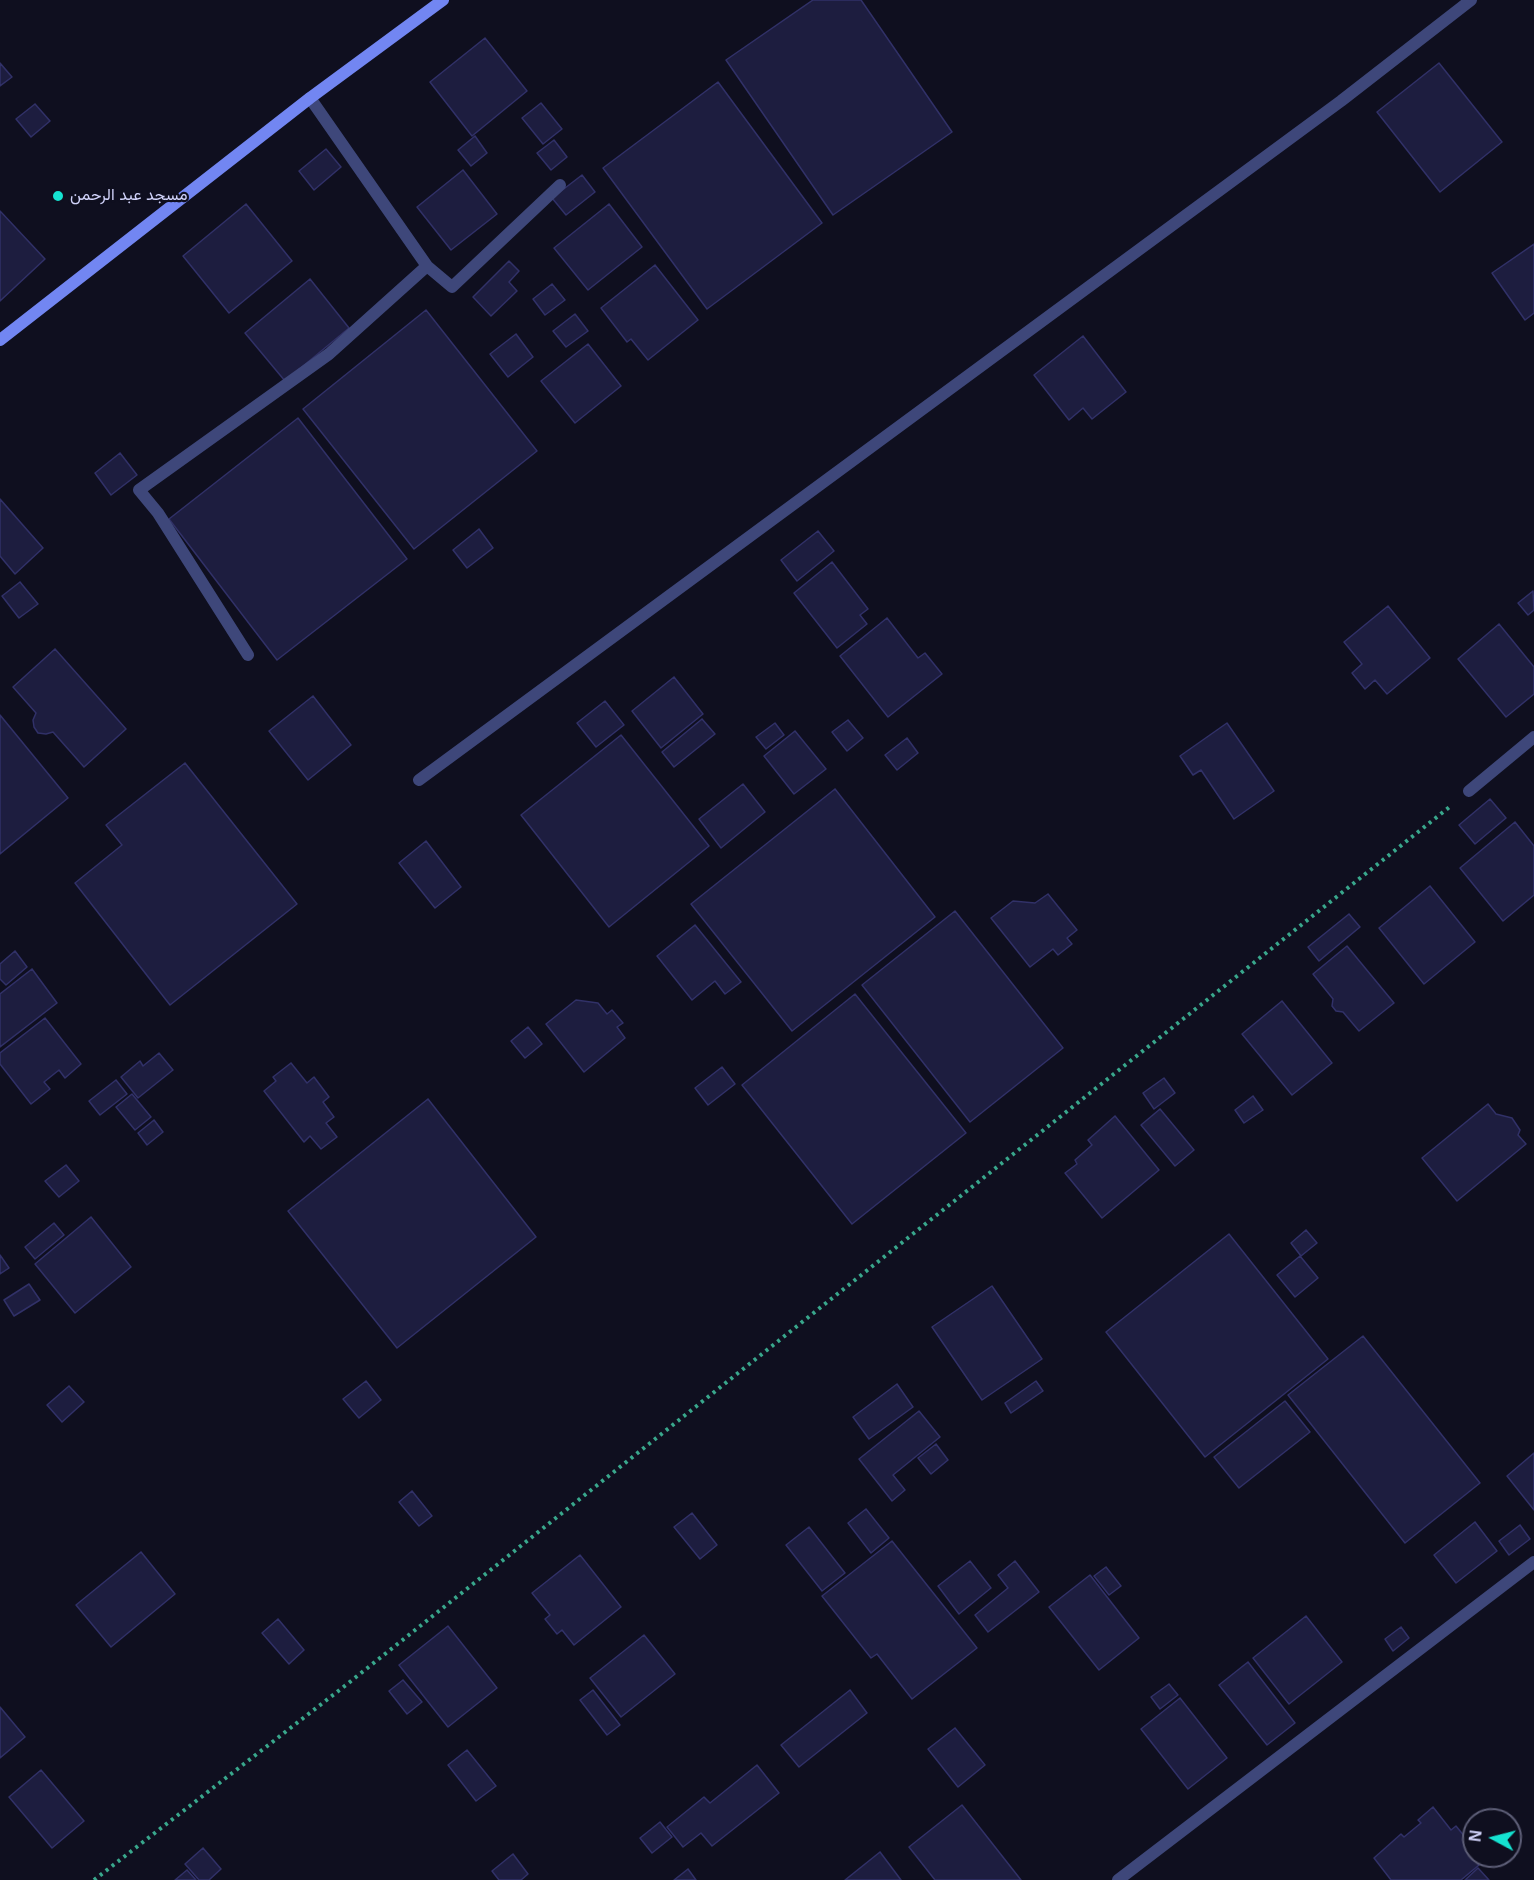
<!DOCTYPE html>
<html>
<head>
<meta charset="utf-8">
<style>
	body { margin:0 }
	#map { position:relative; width:1534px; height:1880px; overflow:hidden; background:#0f0f1f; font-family:Arial,sans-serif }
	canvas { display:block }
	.north { position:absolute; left:1462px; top:1808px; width:60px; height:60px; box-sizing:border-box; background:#0f0f1f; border:2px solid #5d5e77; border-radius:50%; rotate:277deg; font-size:16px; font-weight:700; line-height:24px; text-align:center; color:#d2d4fb }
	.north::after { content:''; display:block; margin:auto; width:21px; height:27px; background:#15e3d1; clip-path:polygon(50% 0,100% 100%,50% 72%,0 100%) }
</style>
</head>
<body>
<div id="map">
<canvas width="1534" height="1880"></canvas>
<div class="north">N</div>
</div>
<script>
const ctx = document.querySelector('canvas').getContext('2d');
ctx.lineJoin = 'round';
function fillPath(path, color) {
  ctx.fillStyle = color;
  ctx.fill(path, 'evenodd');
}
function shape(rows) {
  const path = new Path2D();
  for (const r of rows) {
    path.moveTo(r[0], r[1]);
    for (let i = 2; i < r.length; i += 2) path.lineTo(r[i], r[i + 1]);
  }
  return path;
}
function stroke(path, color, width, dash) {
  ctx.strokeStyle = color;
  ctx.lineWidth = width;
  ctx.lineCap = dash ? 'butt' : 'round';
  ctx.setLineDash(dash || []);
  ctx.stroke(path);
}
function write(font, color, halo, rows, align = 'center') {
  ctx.font = font + ' Arial,Vazirmatn,sans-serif';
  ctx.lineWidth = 4.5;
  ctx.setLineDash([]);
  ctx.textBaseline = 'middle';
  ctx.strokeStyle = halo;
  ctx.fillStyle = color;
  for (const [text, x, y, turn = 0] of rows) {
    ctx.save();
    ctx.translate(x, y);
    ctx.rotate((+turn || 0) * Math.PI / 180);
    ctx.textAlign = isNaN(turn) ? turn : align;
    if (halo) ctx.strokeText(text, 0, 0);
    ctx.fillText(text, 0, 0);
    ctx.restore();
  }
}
const building = shape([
	[813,0,861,0,952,132,833,215,726,60,813,0],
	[485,38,527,91,472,136,430,82,485,38],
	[0,63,12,77,0,86,0,63],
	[1439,63,1502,142,1440,192,1377,112,1439,63],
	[718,82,822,223,707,309,603,168,718,82],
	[541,103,562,129,543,144,522,118,541,103],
	[35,104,50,121,31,137,16,119,35,104],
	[475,136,487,153,471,166,458,150,475,136],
	[554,140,567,157,551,170,537,153,554,140],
	[326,149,341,167,314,190,299,171,326,149],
	[463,170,497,214,451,250,417,207,463,170],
	[582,175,595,192,566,215,552,198,582,175],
	[246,204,292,261,229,313,183,256,246,204],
	[609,204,642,247,588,290,554,248,609,204],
	[0,211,45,259,0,301,0,211],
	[1534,244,1534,313,1525,320,1492,273,1534,244],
	[509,261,519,271,509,282,517,291,491,316,473,297,509,261],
	[655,265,698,320,648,360,631,339,627,342,601,308,655,265],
	[310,279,349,328,285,381,245,333,310,279],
	[552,284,565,300,545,315,533,299,552,284],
	[426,310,537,451,414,549,303,409,426,310],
	[575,314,588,331,566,347,553,331,575,314],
	[516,334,533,357,508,377,490,354,516,334],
	[1083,336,1126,392,1092,419,1083,408,1069,420,1034,375,1083,336],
	[588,344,621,386,575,423,541,381,588,344],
	[298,418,407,559,277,660,169,519,298,418],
	[120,453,137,475,111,495,95,473,120,453],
	[0,499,43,548,15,574,0,556,0,499],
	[479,529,493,548,467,568,453,550,479,529],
	[818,531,834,551,797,581,781,560,818,531],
	[832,562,868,609,860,615,867,624,837,648,794,593,832,562],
	[20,582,38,604,19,618,2,596,20,582],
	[1533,591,1534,610,1528,615,1518,603,1533,591],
	[1388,606,1430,658,1387,694,1375,680,1365,689,1352,673,1362,664,1344,642,1388,606],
	[887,618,918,658,925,653,942,674,888,717,840,656,887,618],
	[1499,624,1534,667,1534,694,1506,717,1458,659,1499,624],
	[55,649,126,729,84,767,53,732,46,734,38,733,34,727,33,720,36,713,13,687,55,649],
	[674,677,703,714,661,748,632,711,674,677],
	[313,696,351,745,308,780,269,731,313,696],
	[605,701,624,725,596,747,577,723,605,701],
	[0,715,68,798,0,854,0,715],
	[702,719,715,734,674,767,662,752,702,719],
	[848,720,863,738,847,751,832,732,848,720],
	[775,723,784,735,766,749,756,737,775,723],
	[1227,723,1274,791,1234,819,1201,770,1193,775,1180,756,1227,723],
	[795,731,826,769,794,794,764,756,795,731],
	[621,735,709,846,609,927,521,815,621,735],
	[907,738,918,753,897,770,885,755,907,738],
	[185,763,297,904,170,1005,75,883,122,845,106,825,185,763],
	[743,784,765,812,721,848,699,819,743,784],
	[835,789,935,917,792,1031,691,904,835,789],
	[1490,799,1506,818,1475,844,1459,825,1490,799],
	[1515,822,1534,846,1534,895,1503,921,1460,868,1515,822],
	[426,841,461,887,435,908,399,863,426,841],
	[1430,886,1475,942,1424,984,1379,928,1430,886],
	[1048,894,1077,930,1067,938,1072,944,1058,955,1053,949,1030,967,991,918,1013,901,1035,903,1048,894],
	[955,911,1063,1048,970,1122,862,985,955,911],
	[1349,914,1360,927,1319,961,1308,947,1349,914],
	[695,925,741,982,725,994,715,981,692,1000,657,956,695,925],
	[1347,946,1394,1003,1359,1031,1343,1012,1336,1011,1332,1006,1333,999,1313,974,1347,946],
	[15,951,27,967,6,985,0,979,0,964,15,951],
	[32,969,57,1003,0,1047,0,994,32,969],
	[855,994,966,1133,852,1224,742,1085,855,994],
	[576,1000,598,1003,607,1014,612,1010,623,1023,617,1027,625,1038,584,1072,546,1024,576,1000],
	[1282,1001,1332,1063,1292,1095,1242,1034,1282,1001],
	[45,1018,81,1064,65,1078,59,1070,44,1082,50,1089,31,1104,0,1064,0,1053,45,1018],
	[528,1027,542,1044,525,1058,511,1041,528,1027],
	[159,1053,173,1070,138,1098,121,1077,140,1061,143,1066,159,1053],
	[291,1063,307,1083,314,1077,329,1097,323,1102,334,1117,326,1123,337,1137,321,1149,310,1136,304,1142,264,1091,276,1081,273,1077,291,1063],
	[722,1067,735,1084,708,1105,695,1088,722,1067],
	[1164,1078,1175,1093,1154,1109,1143,1093,1164,1078],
	[116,1080,127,1094,100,1115,89,1101,116,1080],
	[132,1094,151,1117,135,1130,116,1107,132,1094],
	[1253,1096,1263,1110,1244,1123,1235,1110,1253,1096],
	[428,1099,536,1237,397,1348,288,1211,428,1099],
	[1488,1104,1496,1114,1512,1118,1520,1130,1518,1135,1526,1144,1457,1201,1422,1158,1488,1104],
	[1160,1109,1194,1150,1175,1166,1141,1125,1160,1109],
	[1115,1116,1159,1170,1102,1218,1065,1173,1077,1164,1075,1160,1092,1145,1088,1140,1115,1116],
	[154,1120,163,1132,147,1145,138,1133,154,1120],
	[66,1165,79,1181,59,1197,45,1181,66,1165],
	[91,1217,131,1267,75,1313,35,1264,91,1217],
	[54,1223,64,1235,35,1259,25,1247,54,1223],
	[1306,1230,1317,1243,1301,1256,1291,1243,1306,1230],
	[1229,1234,1328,1359,1205,1457,1106,1332,1229,1234],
	[0,1255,9,1268,0,1274,0,1255],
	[1300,1256,1318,1278,1295,1297,1277,1275,1300,1256],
	[29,1284,40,1300,14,1316,4,1300,29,1284],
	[992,1286,1042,1359,982,1400,932,1327,992,1286],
	[1363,1336,1480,1483,1405,1543,1288,1395,1363,1336],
	[366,1381,381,1400,359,1418,343,1399,366,1381],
	[1036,1381,1043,1391,1011,1413,1005,1403,1036,1381],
	[897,1384,913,1407,869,1439,853,1417,897,1384],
	[69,1386,84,1402,62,1422,47,1405,69,1386],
	[1285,1401,1310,1432,1239,1488,1214,1457,1285,1401],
	[919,1411,940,1437,893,1475,905,1490,892,1501,859,1459,919,1411],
	[936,1444,948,1460,931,1474,918,1458,936,1444],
	[1534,1453,1534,1510,1507,1476,1534,1453],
	[412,1491,432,1516,419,1526,399,1502,412,1491],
	[866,1509,889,1538,871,1553,848,1523,866,1509],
	[692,1513,717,1545,700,1559,674,1527,692,1513],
	[1475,1522,1497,1551,1456,1583,1434,1555,1475,1522],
	[1520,1525,1530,1539,1509,1555,1499,1541,1520,1525],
	[809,1527,845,1573,822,1591,786,1545,809,1527],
	[892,1541,977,1648,912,1699,877,1654,871,1658,822,1596,892,1541],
	[141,1552,175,1594,111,1647,76,1605,141,1552],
	[580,1555,621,1607,574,1645,562,1630,557,1634,545,1619,550,1615,532,1593,580,1555],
	[970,1561,991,1588,959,1614,938,1586,970,1561],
	[1015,1561,1039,1592,988,1632,975,1615,1008,1588,998,1575,1015,1561],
	[1106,1567,1121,1586,1109,1595,1094,1576,1106,1567],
	[1090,1575,1139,1638,1099,1670,1049,1607,1090,1575],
	[1306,1616,1342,1662,1289,1704,1253,1658,1306,1616],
	[278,1619,304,1650,289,1664,262,1633,278,1619],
	[448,1626,497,1688,448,1727,399,1665,448,1626],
	[1401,1627,1409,1638,1393,1651,1385,1639,1401,1627],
	[644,1635,675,1674,621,1717,590,1678,644,1635],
	[1248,1662,1295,1723,1267,1745,1219,1685,1248,1662],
	[403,1680,422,1702,407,1714,389,1691,403,1680],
	[1169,1684,1178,1695,1160,1709,1151,1697,1169,1684],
	[593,1690,620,1725,607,1735,580,1700,593,1690],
	[850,1690,867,1713,799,1767,781,1745,850,1690],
	[1180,1698,1227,1758,1188,1789,1141,1729,1180,1698],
	[0,1707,25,1737,0,1758,0,1707],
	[955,1728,985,1765,958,1787,928,1749,955,1728],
	[467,1750,496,1786,476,1801,448,1765,467,1750],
	[757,1765,779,1793,712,1846,701,1833,683,1847,667,1827,704,1797,710,1803,757,1765],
	[41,1770,84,1821,52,1848,9,1797,41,1770],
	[962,1805,1021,1880,935,1880,909,1847,962,1805],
	[1433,1807,1451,1830,1456,1826,1474,1848,1472,1856,1479,1865,1461,1880,1391,1880,1374,1858,1401,1834,1404,1837,1421,1823,1418,1820,1433,1807],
	[660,1822,672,1837,652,1853,640,1838,660,1822],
	[203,1848,221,1869,209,1880,199,1880,185,1864,203,1848],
	[880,1852,901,1880,845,1880,880,1852],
	[513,1854,528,1874,521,1880,499,1880,492,1871,513,1854],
	[1478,1868,1489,1880,1465,1880,1478,1868],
	[688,1869,696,1880,674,1880,688,1869],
	[187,1870,196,1880,175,1880,187,1870]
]);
const path = shape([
	[94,1880,346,1685,1452,805]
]);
const lane = shape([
	[310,98,427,266,452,287,560,185],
	[248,655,158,513,139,490,329,354,427,266],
	[419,780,1341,101,1471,0]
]);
const street = shape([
	[1469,791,1534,737],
	[1118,1880,1534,1562]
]);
const secondary = shape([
	[0,340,310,98,443,0]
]);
const markers = [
	[58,196,6,"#15e3d1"]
];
const poiNames = [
	["مسجد عبد الرحمن",70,196]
];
fillPath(building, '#1d1d3f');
stroke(building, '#313168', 1.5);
stroke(path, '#39a78c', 4, [3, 4.5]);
stroke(lane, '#3e477a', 12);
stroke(street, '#3e477a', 12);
stroke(secondary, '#7286f2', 12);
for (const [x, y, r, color] of markers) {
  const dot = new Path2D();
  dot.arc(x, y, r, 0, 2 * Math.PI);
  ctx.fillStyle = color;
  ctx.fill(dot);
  stroke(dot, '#0f0f1f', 2);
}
write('16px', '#d2d4fb', '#0f0f1f', poiNames, 'left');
</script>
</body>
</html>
